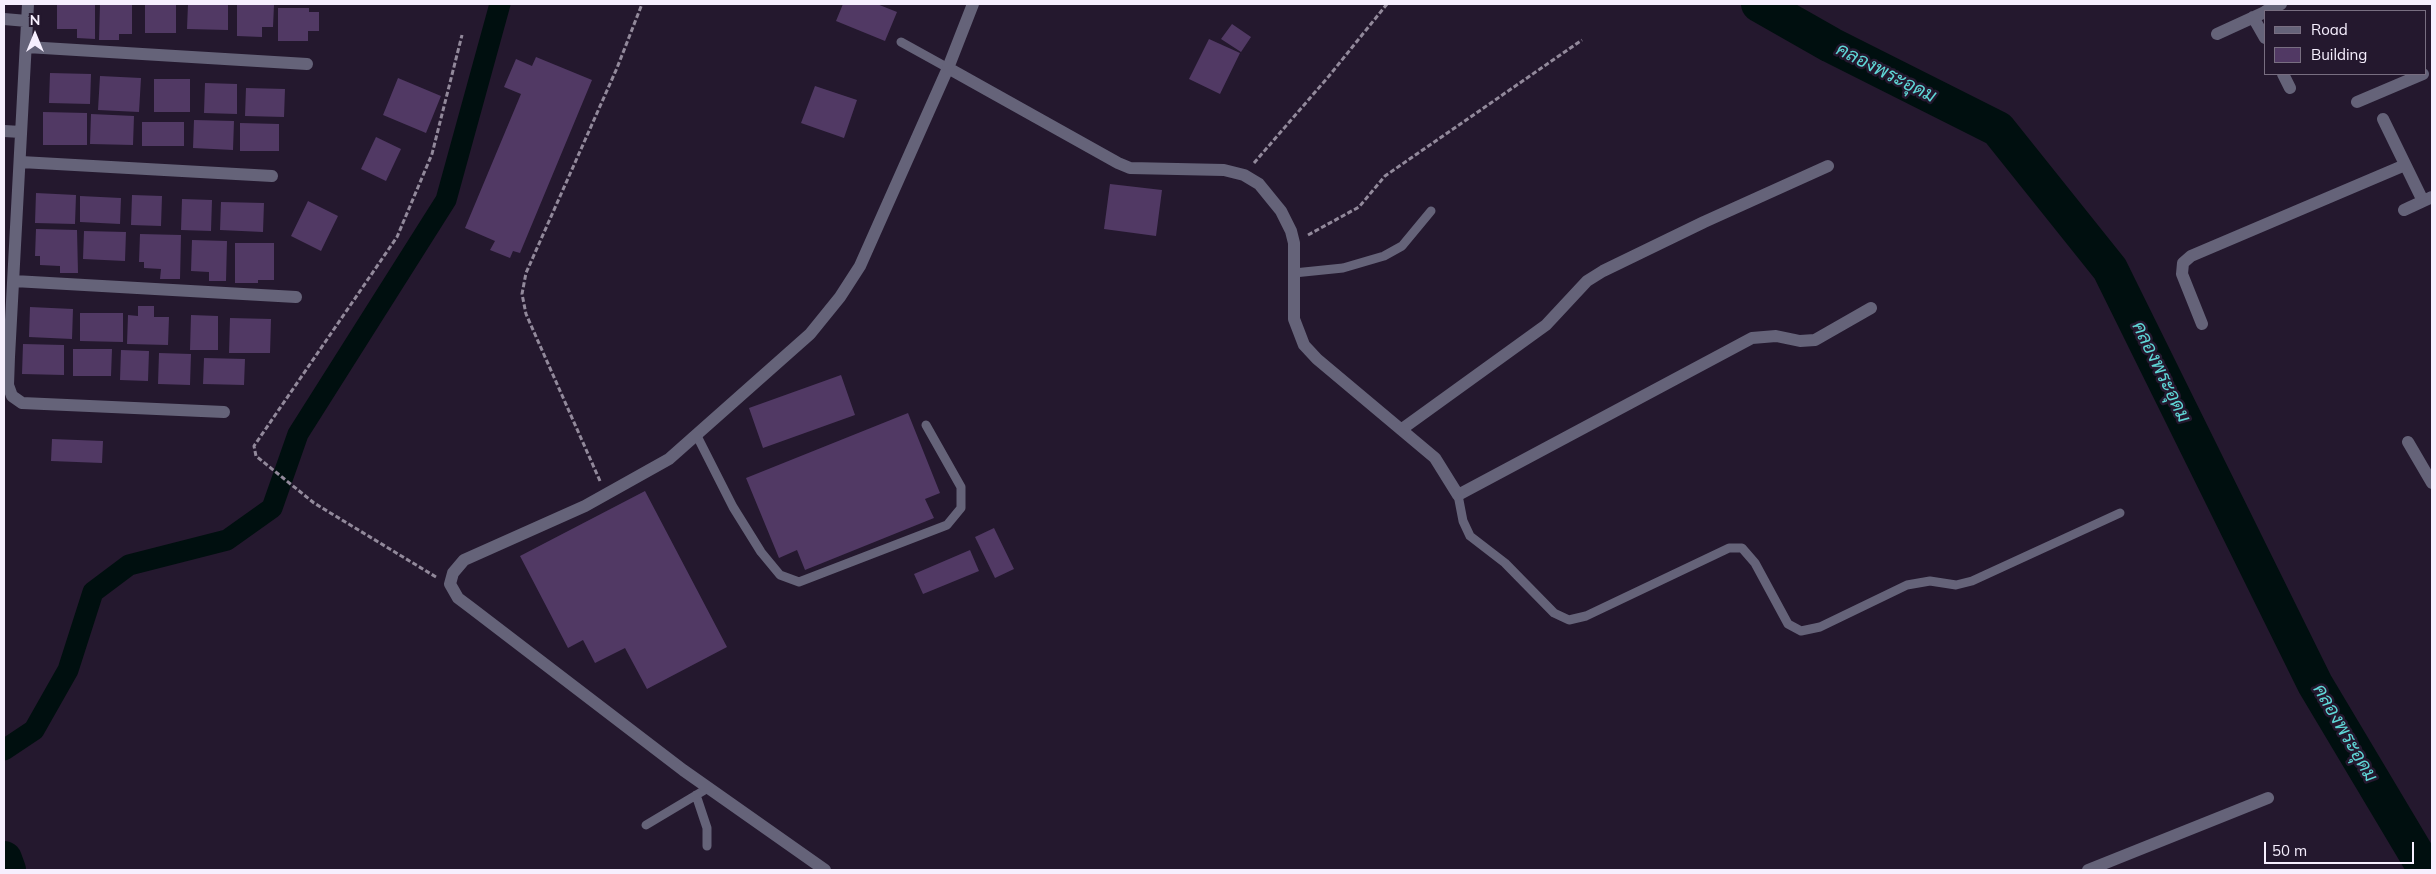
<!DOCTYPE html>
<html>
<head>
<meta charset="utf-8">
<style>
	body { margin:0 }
	#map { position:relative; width:2436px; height:874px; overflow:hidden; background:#24182e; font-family:Mulish,sans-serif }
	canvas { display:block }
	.frame { position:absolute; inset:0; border:5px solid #f6effe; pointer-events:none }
	.legend { position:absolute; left:2264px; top:10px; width:162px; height:65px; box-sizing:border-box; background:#24182e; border:1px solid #786e81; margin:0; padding:6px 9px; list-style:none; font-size:15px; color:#f6effe }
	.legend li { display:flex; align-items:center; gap:10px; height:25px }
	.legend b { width:25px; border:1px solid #786e81 }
	.north { position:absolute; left:10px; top:10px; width:50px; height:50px; -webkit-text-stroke:4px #24182e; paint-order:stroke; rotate:0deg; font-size:14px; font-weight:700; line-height:20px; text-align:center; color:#f6effe }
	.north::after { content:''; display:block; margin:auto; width:18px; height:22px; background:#f6effe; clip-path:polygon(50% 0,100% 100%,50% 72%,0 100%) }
	.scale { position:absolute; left:2264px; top:842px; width:150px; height:22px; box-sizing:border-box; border:2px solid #f6effe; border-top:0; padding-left:6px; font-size:15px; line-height:18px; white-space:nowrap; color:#f6effe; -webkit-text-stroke:4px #24182e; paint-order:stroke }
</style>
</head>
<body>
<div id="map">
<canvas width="2436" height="874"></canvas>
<div class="frame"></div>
<ul class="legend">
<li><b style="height:6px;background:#656379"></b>Road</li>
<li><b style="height:14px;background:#513964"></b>Building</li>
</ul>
<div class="north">N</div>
<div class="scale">50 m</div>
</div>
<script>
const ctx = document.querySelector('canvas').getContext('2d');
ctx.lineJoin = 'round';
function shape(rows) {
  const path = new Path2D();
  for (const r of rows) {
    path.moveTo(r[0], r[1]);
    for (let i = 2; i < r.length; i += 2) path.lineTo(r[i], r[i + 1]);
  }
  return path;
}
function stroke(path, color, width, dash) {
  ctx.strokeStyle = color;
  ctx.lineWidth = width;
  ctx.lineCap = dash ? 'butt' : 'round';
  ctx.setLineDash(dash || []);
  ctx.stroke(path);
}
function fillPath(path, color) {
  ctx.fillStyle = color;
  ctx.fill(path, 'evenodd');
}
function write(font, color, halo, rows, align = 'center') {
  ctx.font = font + ' Mulish,Sarabun,sans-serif';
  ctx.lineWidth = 5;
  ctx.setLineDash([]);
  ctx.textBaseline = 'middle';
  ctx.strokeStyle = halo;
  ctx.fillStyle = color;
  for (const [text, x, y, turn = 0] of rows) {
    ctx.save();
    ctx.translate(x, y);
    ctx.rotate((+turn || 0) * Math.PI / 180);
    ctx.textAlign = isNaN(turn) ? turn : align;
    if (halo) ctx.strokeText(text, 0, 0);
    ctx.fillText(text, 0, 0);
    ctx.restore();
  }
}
const canal = shape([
	[4,750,34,730,68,670,93,592,129,565,227,540,272,508,298,434,446,200,500,4]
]);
const river = shape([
	[1759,4,1831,45,1998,129,2110,269,2315,684,2426,870],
	[4,859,8,870]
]);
const building = shape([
	[57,4,95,4,95,39,77,38,77,29,57,29],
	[100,4,132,4,132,34,119,34,119,40,99,40],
	[145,4,176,4,176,33,145,33],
	[188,4,228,4,228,30,187,29],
	[237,4,274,5,273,27,262,27,262,37,237,36],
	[843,4,877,4,897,12,885,41,836,21],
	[278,8,309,8,309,12,319,12,319,31,308,31,308,41,278,41],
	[1232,24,1251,37,1241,52,1221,39],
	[1209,39,1240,53,1220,94,1189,79],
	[536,57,592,80,520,253,513,251,510,258,490,250,495,241,465,228,521,94,504,87,516,59,532,66],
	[50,73,91,74,90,104,49,103],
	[100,76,141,78,139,112,98,110],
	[398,78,441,96,426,133,383,115],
	[154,79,190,79,190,112,154,112],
	[205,83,237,84,237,114,204,113],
	[815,86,857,100,844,138,801,123],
	[246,88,285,89,284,117,245,116],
	[43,112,87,113,87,145,43,145],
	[91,114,134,116,133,145,90,144],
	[194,120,234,121,233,150,193,148],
	[142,122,184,122,184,146,142,146],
	[240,123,279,124,279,151,240,151],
	[376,137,401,149,386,181,361,169],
	[1110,184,1162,190,1156,236,1104,229],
	[36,193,76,195,75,224,35,223],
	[132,195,162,196,161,226,131,225],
	[80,196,121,198,120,224,80,222],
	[182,199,212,200,211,231,181,230],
	[308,201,338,216,321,251,291,236],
	[221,202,264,203,263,232,220,230],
	[36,229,77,230,78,273,60,273,60,266,40,265,40,256,35,256],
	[84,231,126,232,125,261,83,259],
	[140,234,181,235,180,279,160,279,161,269,144,268,144,262,139,262],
	[192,240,227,241,226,281,209,281,209,272,191,271],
	[235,243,274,243,274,280,258,280,258,283,235,283],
	[138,306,154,306,154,317,169,317,168,345,127,344,128,315,138,316],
	[30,307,73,309,72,339,29,337],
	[80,313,123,313,123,342,80,341],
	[191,315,218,316,218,350,190,350],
	[230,318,271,319,270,353,229,353],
	[23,344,64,345,64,375,22,374],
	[73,349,112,349,111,376,73,376],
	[121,350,149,351,148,381,120,380],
	[159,353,191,354,190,385,158,384],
	[204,358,245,359,244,385,203,384],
	[841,375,855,415,763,448,749,408],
	[908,413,940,493,925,499,934,518,805,570,797,550,779,558,746,478],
	[52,439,103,441,102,463,51,461],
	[645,491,727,647,647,689,625,648,595,663,583,640,568,648,520,556],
	[994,528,1014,569,995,578,975,537],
	[970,550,979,571,923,594,914,574]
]);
const path = shape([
	[1254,163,1329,76,1387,4],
	[1308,235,1359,207,1385,176,1582,40],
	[600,481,526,314,522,294,526,273,617,68,642,4],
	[436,577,314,503,256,456,254,446,397,237,432,154,462,35]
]);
const service = shape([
	[901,42,948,68],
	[1294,273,1343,268,1384,256,1402,246,1431,211],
	[697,436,733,507,761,552,780,575,799,582,947,525,961,508,961,487,926,425],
	[1458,495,1463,521,1470,536,1505,563,1554,613,1569,620,1586,616,1729,548,1742,548,1755,563,1788,624,1801,631,1820,627,1907,585,1930,581,1956,585,1972,581,2120,513],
	[696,795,707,828,707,846],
	[646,825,708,788]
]);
const minor = shape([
	[28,4,9,357,8,385,12,396,22,403,224,412],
	[2266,11,2281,4],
	[2253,17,2265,38],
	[4,19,27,21],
	[2217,34,2265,12],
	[27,47,307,64],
	[948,68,1118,163,1130,168,1224,170,1244,175,1259,184,1281,211,1291,231,1294,243,1294,319,1304,345,1317,359,1435,458,1458,495,1752,338,1776,336,1800,341,1815,340,1871,308],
	[2283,74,2290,88],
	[2357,102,2423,74],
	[2383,119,2423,201],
	[4,131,21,132],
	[21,162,272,176],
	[2404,210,2432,197],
	[14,281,296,297],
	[2202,324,2182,274,2183,263,2191,256,2405,165],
	[1402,429,1546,325,1587,281,1603,271,1704,222,1828,166],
	[2408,442,2432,483],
	[825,870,683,770,470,607,458,598,450,584,453,573,464,560,585,506,669,459,810,334,840,297,860,266,948,68,973,4],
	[2088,870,2268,798]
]);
const waterNames = [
	["คลองพระอุดม",1886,73,27],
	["คลองพระอุดม",2161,372,64],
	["คลองพระอุดม",2345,733,60]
];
stroke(canal, '#000f0f', 21);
stroke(river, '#000f0f', 36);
fillPath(building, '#513964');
stroke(path, '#92899b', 3, [5, 2.5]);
stroke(service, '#656379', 9);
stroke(minor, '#656379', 12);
write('italic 19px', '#5fd6d6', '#24182e', waterNames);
</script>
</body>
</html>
